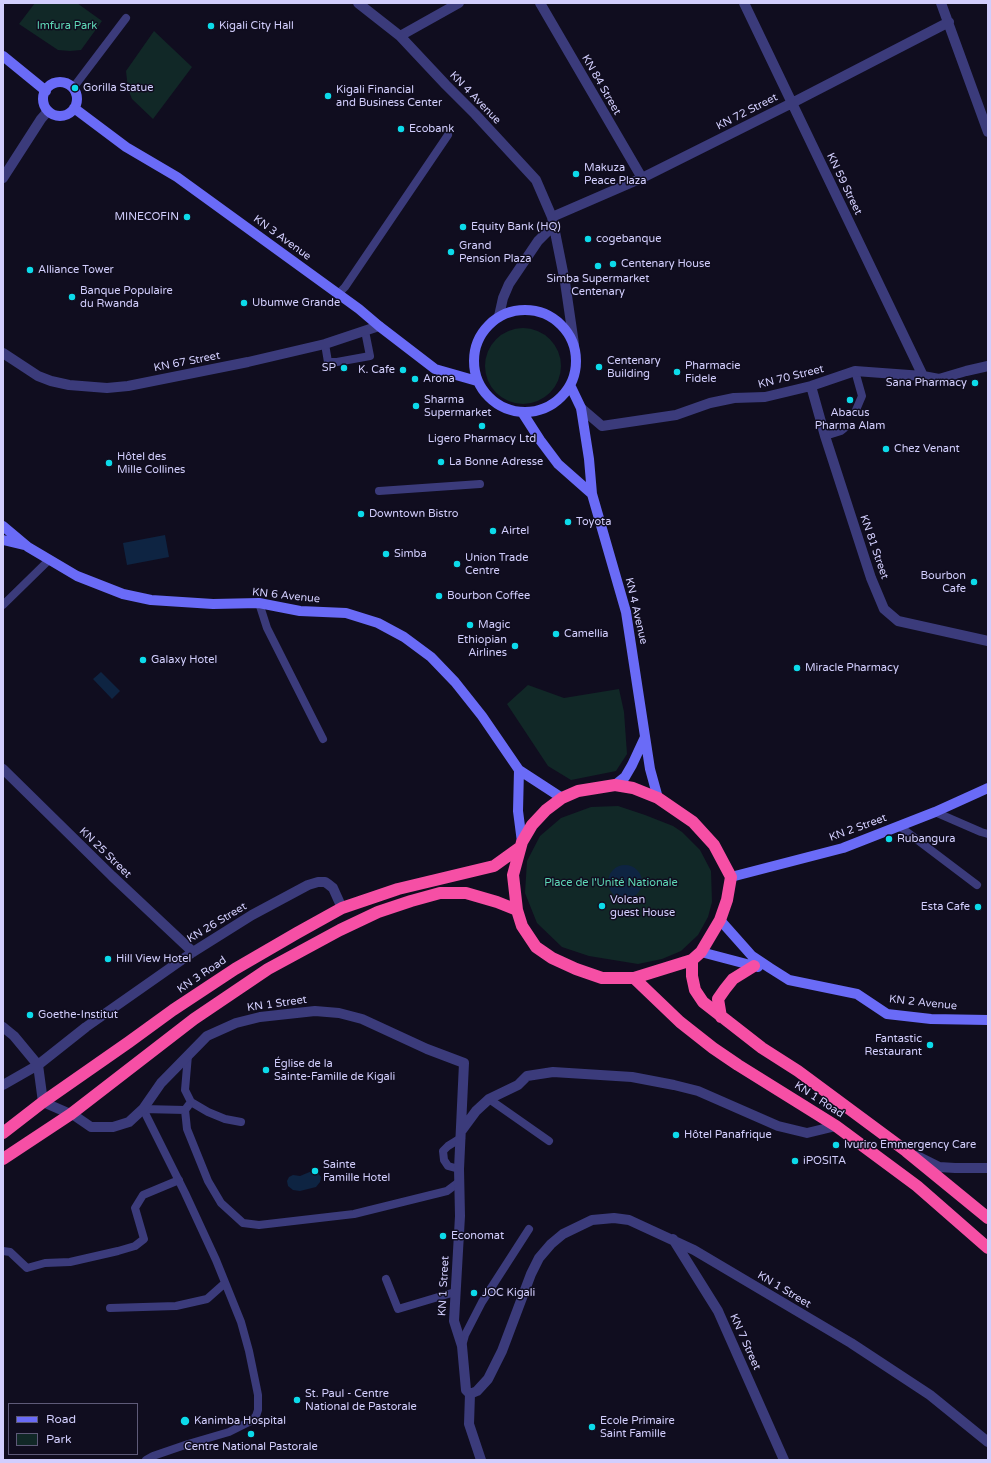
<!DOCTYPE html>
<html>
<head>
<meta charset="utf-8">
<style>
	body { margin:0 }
	#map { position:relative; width:991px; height:1463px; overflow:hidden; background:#100d1f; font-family:"Varela Round",sans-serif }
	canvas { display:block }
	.frame { position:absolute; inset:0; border:4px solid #d2cefd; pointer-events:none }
	.legend { position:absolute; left:8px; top:1403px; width:130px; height:52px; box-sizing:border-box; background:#100d1f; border:1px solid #5e5a78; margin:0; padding:5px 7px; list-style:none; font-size:12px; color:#d2cefd }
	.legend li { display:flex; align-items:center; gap:8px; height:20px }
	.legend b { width:20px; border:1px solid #5e5a78 }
</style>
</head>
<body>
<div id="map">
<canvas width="991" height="1463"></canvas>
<div class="frame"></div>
<ul class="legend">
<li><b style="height:5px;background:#6a6bf7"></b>Road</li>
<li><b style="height:11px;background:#112827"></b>Park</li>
</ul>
</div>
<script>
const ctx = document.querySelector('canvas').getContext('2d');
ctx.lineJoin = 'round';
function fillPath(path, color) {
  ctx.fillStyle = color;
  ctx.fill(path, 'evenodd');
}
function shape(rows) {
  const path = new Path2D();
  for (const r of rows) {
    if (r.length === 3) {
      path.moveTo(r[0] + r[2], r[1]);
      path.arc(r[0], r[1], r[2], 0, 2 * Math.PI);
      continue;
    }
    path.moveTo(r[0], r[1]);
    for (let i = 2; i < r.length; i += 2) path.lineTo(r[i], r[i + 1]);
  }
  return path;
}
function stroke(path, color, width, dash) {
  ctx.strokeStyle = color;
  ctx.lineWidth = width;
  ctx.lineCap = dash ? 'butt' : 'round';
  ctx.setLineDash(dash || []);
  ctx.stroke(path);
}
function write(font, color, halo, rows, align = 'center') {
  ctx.font = font + ' "Varela Round",sans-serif';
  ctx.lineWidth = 3;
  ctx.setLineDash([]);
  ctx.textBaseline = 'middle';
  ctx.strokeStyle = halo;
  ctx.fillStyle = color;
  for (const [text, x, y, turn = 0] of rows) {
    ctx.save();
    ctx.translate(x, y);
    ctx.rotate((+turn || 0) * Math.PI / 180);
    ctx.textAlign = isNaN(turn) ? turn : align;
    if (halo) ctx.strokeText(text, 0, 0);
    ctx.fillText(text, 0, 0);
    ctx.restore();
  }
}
const green = shape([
	[35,3,77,3,102,21,81,50,70,51,58,50,19,24],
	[154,31,192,67,153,119,132,99,128,89,126,71],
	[523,366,38],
	[528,685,564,698,619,689,624,712,627,754,616,771,571,780,548,766,507,704],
	[618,806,645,815,673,826,682,832,700,850,711,871,712,902,708,917,698,935,681,951,662,959,638,964,589,956,562,947,537,923,525,893,527,861,540,836,561,818,591,807]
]);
const water = shape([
	[165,535,169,557,127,565,123,543],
	[101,672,120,691,112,699,93,679],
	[625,882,17],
	[312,1171,317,1172,321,1177,320,1182,316,1187,300,1191,293,1190,288,1186,287,1181,289,1177,293,1175,300,1176]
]);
const lane = shape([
	[73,88,126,18],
	[338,294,345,287,448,135],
	[325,344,328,362,337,362,370,356,365,331],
	[855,371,862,396,856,410],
	[825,436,841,431,846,427],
	[379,491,480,484],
	[259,603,267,628,323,739],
	[3,605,49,560],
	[935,812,981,832,988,834],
	[899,826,977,885],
	[188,1055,185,1090,191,1102,208,1112,225,1119,241,1122],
	[489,1099,549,1141],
	[191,1102,185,1110,187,1129,208,1181,221,1203,243,1223,259,1225,354,1214,447,1191,459,1182],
	[459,1169,448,1166,444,1160,443,1151,448,1146,461,1138],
	[3,1251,10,1252,27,1268,45,1263,70,1262,118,1251,135,1246,144,1239,135,1208,143,1195,179,1180],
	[386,1279,398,1309,455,1292],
	[110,1308,176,1306,207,1299,225,1283],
	[462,1346,465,1335,482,1302,529,1229],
	[146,1460,153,1456,188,1444,229,1432,251,1421,256,1416,258,1410,258,1395,256,1385,249,1351,241,1322,216,1260,185,1193,143,1109,185,1110]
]);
const street = shape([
	[358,3,400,36,446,85,475,114,536,180,552,217,565,282,574,344],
	[540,3,642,178],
	[744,3,923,376],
	[941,3,988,132],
	[400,36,459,3],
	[3,178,41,119,48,111],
	[552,217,642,178,792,103,949,22],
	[499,316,503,298,509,284,538,241,554,225],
	[3,353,38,376,51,381,69,385,107,388,128,386,248,362,325,344,379,326],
	[811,386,825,436,871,578,884,609,898,621,988,641],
	[581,408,602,426,676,415,710,403,734,398,765,397,811,386,855,371,923,376,939,379,966,371,988,366],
	[3,769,112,876,193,952],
	[3,1027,14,1036,38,1065,43,1102,75,1116,91,1127,113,1127,129,1122,143,1109,161,1083,207,1036,236,1023,260,1017,315,1011,339,1013,362,1019,427,1049,464,1063,459,1169,460,1216,454,1321,462,1346,466,1390,470,1394,477,1391,488,1379,502,1351,531,1274,539,1258,551,1244,563,1234,592,1220,614,1218,629,1220,694,1250,851,1343,930,1395,988,1442],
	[3,1085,38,1065,86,1027,193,952,252,915,308,885,318,882,325,882,328,884,333,888,342,908],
	[462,1130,476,1111,489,1099,518,1085,527,1076,553,1072,632,1077,674,1085,698,1091,778,1126,807,1133,836,1126],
	[917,1156,939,1167,955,1168,988,1168],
	[673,1239,718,1311,784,1460],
	[470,1394,469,1424,481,1460]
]);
const secondary = shape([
	[3,56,46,91],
	[60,99,17],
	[74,108,126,147,177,177,359,309,379,326,435,369,477,381],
	[525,361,51],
	[570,385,581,408,589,459,592,494,626,612,650,769,658,798],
	[522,412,540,440,558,464,592,494],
	[3,526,28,547,77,576,123,594,151,600,213,604,259,603,300,611,346,613,378,623,404,637,431,657,455,682,482,716,519,770,562,798],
	[3,540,24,545],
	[519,770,518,811,522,842],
	[615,785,625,777,632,765,645,737],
	[731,877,843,848,935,812,988,788],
	[720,920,752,956,770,968,789,980,857,994,887,1014,931,1019,988,1020],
	[701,952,758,967]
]);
const highway = shape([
	[615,785,633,788,658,798,693,822,714,845,731,877,727,900,720,920,701,952,692,960,634,978,602,978,576,969,552,958,536,947,522,926,517,910,513,875,522,842,532,825,546,810,562,798,578,791,615,785],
	[692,960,692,976,695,990,703,1002,762,1048,798,1071,906,1151,988,1218],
	[634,978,680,1022,713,1048,738,1065,836,1126,917,1186,988,1248],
	[721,1017,718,999,725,989,733,979,754,966],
	[3,1133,43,1102,129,1042,173,1010,235,969,297,933,342,908,398,889,494,866,519,848],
	[3,1159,71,1114,194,1019,268,969,340,930,378,912,411,901,440,893,466,893,497,902,517,910]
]);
const markers = [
	[211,26,4,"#0cdbea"],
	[75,88,4,"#0cdbea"],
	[328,96,4,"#0cdbea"],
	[401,129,4,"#0cdbea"],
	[576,174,4,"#0cdbea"],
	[187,217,4,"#0cdbea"],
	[463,227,4,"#0cdbea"],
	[588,239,4,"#0cdbea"],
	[451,252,4,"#0cdbea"],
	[613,264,4,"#0cdbea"],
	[598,266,4,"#0cdbea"],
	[30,270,4,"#0cdbea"],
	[72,297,4,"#0cdbea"],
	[244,303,4,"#0cdbea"],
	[599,367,4,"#0cdbea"],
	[344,368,4,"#0cdbea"],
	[403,370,4,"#0cdbea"],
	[677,372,4,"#0cdbea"],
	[415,379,4,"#0cdbea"],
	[975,383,4,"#0cdbea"],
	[850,400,4,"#0cdbea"],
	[416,406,4,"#0cdbea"],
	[482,426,4,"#0cdbea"],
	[886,449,4,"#0cdbea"],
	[441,462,4,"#0cdbea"],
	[109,463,4,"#0cdbea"],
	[361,514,4,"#0cdbea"],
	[568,522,4,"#0cdbea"],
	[493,531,4,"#0cdbea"],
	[386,554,4,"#0cdbea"],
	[457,564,4,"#0cdbea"],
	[974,582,4,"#0cdbea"],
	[439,596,4,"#0cdbea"],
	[470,625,4,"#0cdbea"],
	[556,634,4,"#0cdbea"],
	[515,646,4,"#0cdbea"],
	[143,660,4,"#0cdbea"],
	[797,668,4,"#0cdbea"],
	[889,839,4,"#0cdbea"],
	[602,906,4,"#0cdbea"],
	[978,907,4,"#0cdbea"],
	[108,959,4,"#0cdbea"],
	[30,1015,4,"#0cdbea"],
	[930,1045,4,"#0cdbea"],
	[266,1070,4,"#0cdbea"],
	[676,1135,4,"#0cdbea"],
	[836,1145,4,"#0cdbea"],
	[795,1161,4,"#0cdbea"],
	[315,1171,4,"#0cdbea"],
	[443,1236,4,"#0cdbea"],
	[474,1293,4,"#0cdbea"],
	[297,1400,4,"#0cdbea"],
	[185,1421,5,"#0cdbea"],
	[592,1427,4,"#0cdbea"],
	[251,1434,4,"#0cdbea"]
];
const parkNames = [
	["Imfura Park",67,26],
	["Place de l'Unité Nationale",611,883]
];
const poiNames = [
	["Kigali City Hall",219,26],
	["Gorilla Statue",83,88],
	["Kigali Financial",336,90],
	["and Business Center",336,103],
	["Ecobank",409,129],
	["Makuza",584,168],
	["Peace Plaza",584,181],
	["MINECOFIN",179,217,"right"],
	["Equity Bank (HQ)",471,227],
	["cogebanque",596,239],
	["Grand",459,246],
	["Pension Plaza",459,259],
	["Centenary House",621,264],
	["Alliance Tower",38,270],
	["Simba Supermarket",598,279,"center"],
	["Centenary",598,292,"center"],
	["Banque Populaire",80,291],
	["du Rwanda",80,304],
	["Ubumwe Grande",252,303],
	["Centenary",607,361],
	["Building",607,374],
	["Pharmacie",685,366],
	["Fidele",685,379],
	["SP",336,368,"right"],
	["K. Cafe",395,370,"right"],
	["Arona",423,379],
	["Sana Pharmacy",967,383,"right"],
	["Sharma",424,400],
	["Supermarket",424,413],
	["Abacus",850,413,"center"],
	["Pharma Alam",850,426,"center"],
	["Ligero Pharmacy Ltd",482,439,"center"],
	["Chez Venant",894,449],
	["Hôtel des",117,457],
	["Mille Collines",117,470],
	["La Bonne Adresse",449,462],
	["Downtown Bistro",369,514],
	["Toyota",576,522],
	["Airtel",501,531],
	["Simba",394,554],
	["Union Trade",465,558],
	["Centre",465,571],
	["Bourbon",966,576,"right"],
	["Cafe",966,589,"right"],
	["Bourbon Coffee",447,596],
	["Magic",478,625],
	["Camellia",564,634],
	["Ethiopian",507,640,"right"],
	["Airlines",507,653,"right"],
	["Galaxy Hotel",151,660],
	["Miracle Pharmacy",805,668],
	["Rubangura",897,839],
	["Volcan",610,900],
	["guest House",610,913],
	["Esta Cafe",970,907,"right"],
	["Hill View Hotel",116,959],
	["Goethe-Institut",38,1015],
	["Fantastic",922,1039,"right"],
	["Restaurant",922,1052,"right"],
	["Église de la",274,1064],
	["Sainte-Famille de Kigali",274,1077],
	["Hôtel Panafrique",684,1135],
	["Ivuriro Emmergency Care",844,1145],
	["iPOSITA",803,1161],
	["Sainte",323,1165],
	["Famille Hotel",323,1178],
	["Economat",451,1236],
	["JOC Kigali",482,1293],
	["St. Paul - Centre",305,1394],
	["National de Pastorale",305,1407],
	["Kanimba Hospital",194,1421],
	["Ecole Primaire",600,1421],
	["Saint Famille",600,1434],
	["Centre National Pastorale",251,1447,"center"]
];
const streetNames = [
	["KN 84 Street",601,85,60],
	["KN 4 Avenue",475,98,46],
	["KN 72 Street",747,112,-27],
	["KN 59 Street",844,184,64],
	["KN 3 Avenue",282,238,36],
	["KN 67 Street",187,362,-11],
	["KN 70 Street",791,377,-14],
	["KN 81 Street",874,547,71],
	["KN 6 Avenue",286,596,6],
	["KN 4 Avenue",636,611,77],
	["KN 2 Street",858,828,-20],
	["KN 25 Street",105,853,44],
	["KN 26 Street",217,923,-31],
	["KN 3 Road",202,975,-34],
	["KN 2 Avenue",923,1003,6],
	["KN 1 Street",277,1004,-8],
	["KN 1 Road",819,1100,33],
	["KN 1 Street",444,1286,-87],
	["KN 1 Street",784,1290,31],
	["KN 7 Street",745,1342,66]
];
fillPath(green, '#112827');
fillPath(water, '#0e2442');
stroke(lane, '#3b3b7b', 8);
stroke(street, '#3b3b7b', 10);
stroke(secondary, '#6a6bf7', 10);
stroke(highway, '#f64fa5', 12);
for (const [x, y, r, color] of markers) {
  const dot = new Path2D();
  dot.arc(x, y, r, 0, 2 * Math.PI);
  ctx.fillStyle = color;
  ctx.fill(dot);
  stroke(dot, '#100d1f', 1.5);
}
write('11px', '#5ed8b6', '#100d1f', parkNames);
write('11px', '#d2cefd', '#100d1f', poiNames, 'left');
write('11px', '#d2cefd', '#100d1f', streetNames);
</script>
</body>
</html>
